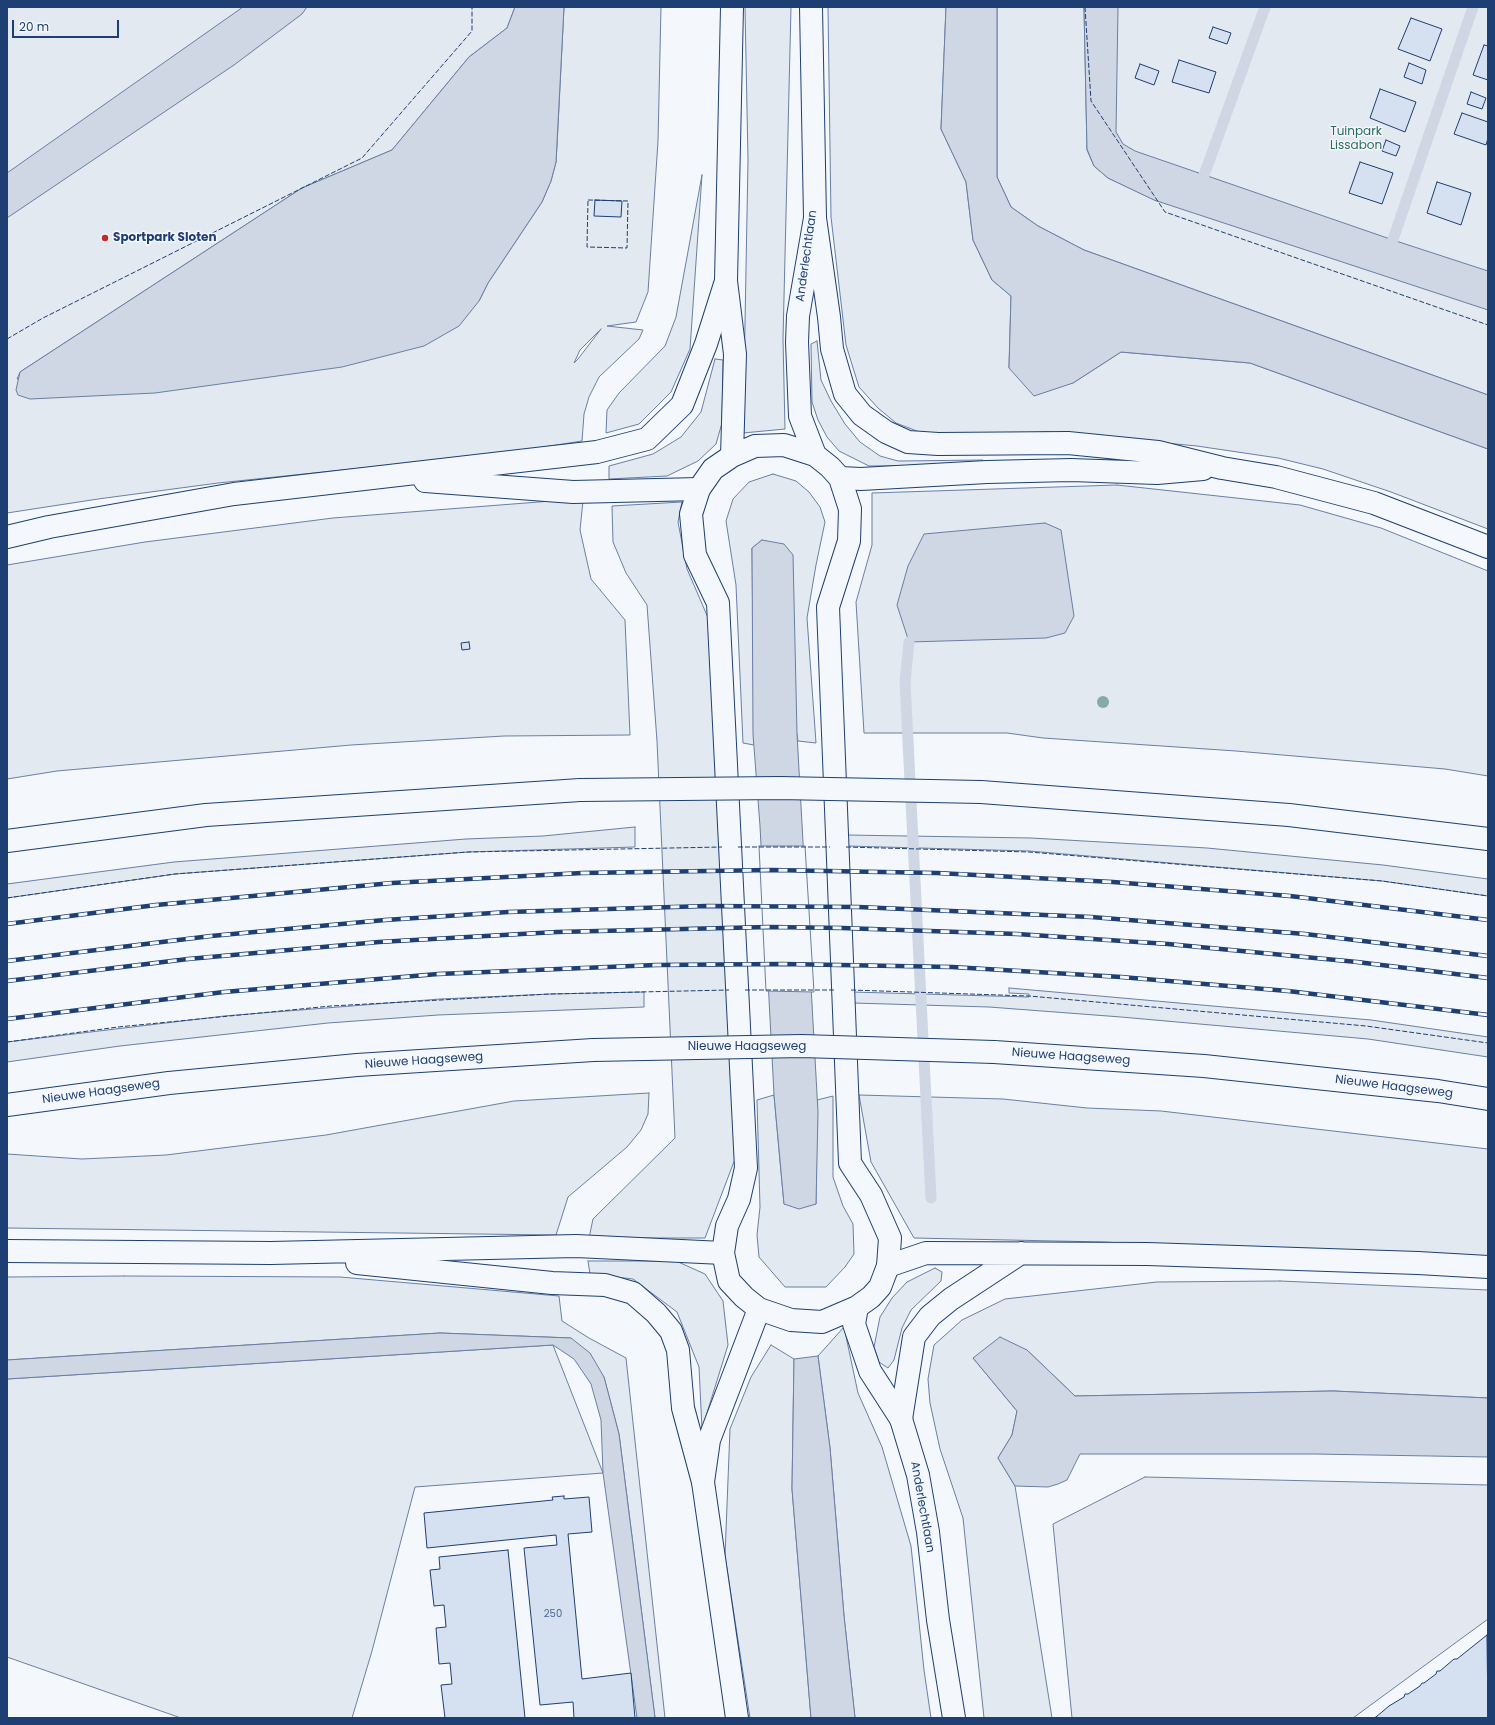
<!DOCTYPE html>
<html>
<head>
<meta charset="utf-8">
<style>
	body { margin:0 }
	#map { position:relative; width:1495px; height:1725px; overflow:hidden; background:#f4f7fb; font-family:Poppins,sans-serif }
	canvas { display:block }
	.frame { position:absolute; inset:0; border:8px solid #1d3f73; pointer-events:none }
	.scale { position:absolute; left:12px; top:20px; width:107px; height:18px; box-sizing:border-box; border:2px solid #1d3f73; border-top:0; padding-left:5px; font-size:12px; line-height:14px; white-space:nowrap; color:#1d3f73; -webkit-text-stroke:3px #f4f7fb; paint-order:stroke }
</style>
</head>
<body>
<div id="map">
<canvas width="1495" height="1725"></canvas>
<div class="frame"></div>
<div class="scale">20 m</div>
</div>
<script>
const ctx = document.querySelector('canvas').getContext('2d');
ctx.lineJoin = 'round';
function fillPath(path, color) {
  ctx.fillStyle = color;
  ctx.fill(path, 'evenodd');
}
function shape(rows) {
  const path = new Path2D();
  for (const r of rows) {
    path.moveTo(r[0], r[1]);
    for (let i = 2; i < r.length; i += 2) path.lineTo(r[i], r[i + 1]);
  }
  return path;
}
function stroke(path, color, width, dash) {
  ctx.strokeStyle = color;
  ctx.lineWidth = width;
  ctx.lineCap = dash ? 'butt' : 'round';
  ctx.setLineDash(dash || []);
  ctx.stroke(path);
}
function write(font, color, halo, rows, align = 'center') {
  ctx.font = font + ' Poppins,sans-serif';
  ctx.lineWidth = 3;
  ctx.setLineDash([]);
  ctx.textBaseline = 'middle';
  ctx.strokeStyle = halo;
  ctx.fillStyle = color;
  for (const [text, x, y, turn = 0] of rows) {
    ctx.save();
    ctx.translate(x, y);
    ctx.rotate((+turn || 0) * Math.PI / 180);
    ctx.textAlign = isNaN(turn) ? turn : align;
    if (halo) ctx.strokeText(text, 0, 0);
    ctx.fillText(text, 0, 0);
    ctx.restore();
  }
}
const green = shape([
	[7,7,515,7,507,28,469,57,392,150,302,188,20,372,17,379,479,301,488,283,542,202,551,181,556,162,557,146,564,7,661,7,658,141,648,292,636,322,607,326,643,330,639,339,599,377,589,397,584,414,582,441,505,453,218,483,98,499,7,513,7,7],
	[601,329,578,359,574,363,580,350,601,329],
	[745,7,791,7,783,339,785,429,743,433,748,160,745,7],
	[828,7,946,7,941,129,966,182,973,240,992,280,1011,296,1009,368,1073,383,1121,352,1250,363,1488,449,1488,529,1391,492,1323,469,1278,458,1197,446,1048,432,950,435,922,433,896,423,878,408,859,387,846,345,831,217,828,7],
	[997,7,1084,7,1087,150,1094,166,1108,178,1157,201,1091,101,1085,7,1488,7,1488,395,1084,250,1038,226,1011,207,997,177,997,7],
	[702,175,690,349,671,392,639,424,606,433,607,410,619,393,665,346,676,317,702,175],
	[817,341,821,380,831,401,845,424,860,442,880,456,898,461,983,460,983,465,869,466,839,451,827,437,818,420,812,402,811,344,817,341],
	[715,359,723,360,722,423,716,444,698,461,667,476,609,479,609,466,653,454,681,437,701,412,715,359],
	[773,474,796,481,809,492,820,507,825,522,816,565,807,618,816,743,798,741,762,540,752,548,754,745,743,743,736,585,726,521,733,499,749,482,773,474],
	[1117,485,1300,505,1381,528,1488,571,1488,776,1445,769,1236,751,1043,738,1007,733,864,733,856,602,872,545,872,493,1117,485],
	[577,499,583,501,580,530,591,579,625,620,630,735,504,736,351,745,57,771,7,779,7,565,145,542,333,518,577,499],
	[682,502,678,522,687,569,709,620,735,1159,705,1238,589,1238,593,1219,675,1138,657,741,647,605,626,573,613,542,612,506,682,502],
	[635,827,635,847,468,852,175,874,7,898,7,884,174,862,466,839,543,836,635,827],
	[846,835,1031,838,1207,848,1383,865,1488,879,1488,896,1382,881,1029,851,847,846,846,835],
	[1009,988,1371,1020,1488,1037,1488,1057,1368,1039,1121,1017,989,1007,853,1003,852,992,1029,997,1029,994,1009,993,1009,988],
	[644,992,644,1007,438,1015,328,1023,120,1046,7,1062,7,1042,224,1016,440,999,550,994,644,992],
	[649,1093,648,1114,641,1130,627,1147,568,1197,556,1235,7,1228,7,1154,82,1159,166,1155,326,1135,514,1101,649,1093],
	[774,1095,784,1204,816,1204,817,1100,833,1096,833,1177,843,1206,853,1224,854,1254,845,1267,826,1287,785,1287,759,1257,757,1235,760,1207,757,1100,774,1095],
	[859,1095,1003,1099,1087,1108,1161,1111,1488,1149,1488,1260,1103,1242,914,1238,871,1162,859,1095],
	[588,1261,676,1261,705,1274,723,1301,728,1345,702,1429,699,1367,677,1312,633,1279,590,1274,588,1261],
	[935,1268,942,1272,941,1281,911,1310,902,1328,894,1360,888,1368,879,1362,874,1347,880,1317,892,1298,907,1282,935,1268],
	[124,1276,340,1277,559,1296,562,1321,589,1338,626,1358,665,1718,655,1718,619,1434,604,1377,571,1338,440,1333,7,1360,7,1277,124,1276],
	[1280,1281,1488,1290,1488,1398,1333,1391,1075,1396,1027,1350,973,1358,1017,1411,1012,1435,998,1458,1015,1486,1052,1718,984,1718,963,1518,940,1449,930,1403,928,1379,934,1345,962,1320,1005,1299,1157,1282,1280,1281],
	[844,1327,858,1393,882,1447,911,1546,924,1670,931,1718,855,1718,844,1616,830,1448,818,1356,844,1327],
	[553,1345,603,1473,415,1487,372,1651,352,1718,181,1718,7,1657,7,1379,553,1345],
	[771,1345,794,1359,792,1489,811,1718,750,1718,725,1556,730,1429,751,1377,771,1345]
]);
const parking = shape([
	[1145,1477,1488,1485,1488,1619,1353,1718,1072,1718,1053,1524,1145,1477]
]);
const water = shape([
	[243,7,307,7,302,14,234,65,7,218,7,173,243,7],
	[515,7,564,7,556,162,551,181,542,202,488,283,479,301,459,326,424,346,342,367,155,393,30,399,18,395,16,390,20,372,302,188,392,150,469,57,507,28,515,7],
	[946,7,997,7,997,177,1011,207,1038,226,1084,250,1488,395,1488,449,1250,363,1121,352,1073,383,1034,396,1009,368,1011,296,992,280,973,240,966,182,941,129,946,7],
	[1084,7,1118,7,1116,132,1123,144,1135,151,1396,241,1488,271,1488,310,1154,200,1108,178,1094,166,1087,149,1084,7],
	[1045,523,1061,530,1074,616,1065,633,1046,638,909,642,897,605,908,566,924,534,1045,523],
	[762,540,784,544,793,555,797,734,818,1112,816,1204,799,1209,784,1204,774,1095,760,826,753,734,752,548,762,540],
	[440,1333,571,1338,590,1353,604,1377,619,1434,655,1718,637,1718,603,1473,601,1420,591,1384,574,1359,553,1345,7,1379,7,1360,440,1333],
	[1000,1337,1027,1350,1075,1396,1333,1391,1488,1398,1488,1457,1314,1454,1080,1454,1067,1480,1058,1484,1048,1487,1015,1486,998,1458,1012,1435,1017,1411,973,1358,1000,1337],
	[818,1356,830,1448,844,1616,855,1718,811,1718,792,1489,794,1359,818,1356]
]);
const pier = shape([
	[759,846,805,846,814,992,766,991,759,846]
]);
const stream = shape([
	[1199,189,1265,7],
	[1388,254,1473,7],
	[909,642,905,682,931,1198]
]);
const building = shape([
	[1411,18,1442,29,1430,61,1398,49,1411,18],
	[1213,27,1231,33,1227,44,1209,38,1213,27],
	[1484,45,1488,46,1488,80,1473,75,1484,45],
	[1179,60,1216,72,1209,93,1172,82,1179,60],
	[1409,63,1426,70,1422,84,1404,77,1409,63],
	[1140,64,1159,71,1154,85,1135,78,1140,64],
	[1380,89,1416,102,1405,132,1370,118,1380,89],
	[1471,92,1486,98,1482,109,1467,104,1471,92],
	[1462,113,1488,122,1488,138,1486,145,1454,134,1462,113],
	[1386,140,1400,146,1396,156,1382,151,1386,140],
	[1360,162,1393,173,1382,204,1349,193,1360,162],
	[1437,182,1471,193,1461,225,1427,213,1437,182],
	[595,200,622,201,621,217,594,216,595,200],
	[469,642,470,649,462,650,461,643,469,642],
	[564,1496,564,1499,589,1497,592,1532,568,1534,582,1679,631,1673,635,1718,574,1718,573,1702,540,1705,524,1548,557,1545,556,1535,427,1548,424,1513,553,1500,552,1497,564,1496],
	[508,1550,525,1718,445,1718,441,1685,452,1684,450,1663,439,1664,436,1628,446,1627,444,1605,434,1606,430,1570,440,1569,439,1557,508,1550],
	[1487,1635,1488,1718,1373,1718,1376,1717,1389,1706,1404,1697,1405,1694,1408,1694,1420,1686,1422,1683,1424,1683,1436,1674,1437,1671,1440,1671,1454,1659,1457,1659,1487,1635]
]);
const secondary = shape([
	[732,7,726,281,735,354,732,456],
	[811,7,815,218,798,316,797,342,800,416,815,455],
	[784,445,815,455,830,467,840,478,850,509,849,541,828,607,850,1163,871,1195,890,1238,888,1266,880,1287,871,1297,857,1307,822,1322,791,1320,759,1309,744,1297,729,1281,723,1253,727,1226,739,1199,746,1168,718,603,695,555,691,514,699,489,713,469,732,456,755,446,784,445],
	[857,1307,854,1324,870,1371,901,1419,918,1475,928,1532,938,1620,954,1718],
	[737,1718,703,1482,709,1440,759,1309]
]);
const highway = shape([
	[815,218,829,317,832,349,845,394,862,415,886,432,908,442,938,444,1068,443,1158,452,1222,468,1276,477,1374,503,1488,547],
	[840,478,861,479,987,472,1071,470,1157,473,1203,469],
	[425,481,573,492,699,489],
	[7,537,49,527,234,494,597,452,647,439,682,405,706,344,726,281],
	[981,792,1289,815,1488,839],
	[7,841,206,815,580,790],
	[994,1052,1204,1066,1438,1091,1488,1099],
	[7,1105,169,1083,357,1065,593,1050],
	[7,1251,271,1253,576,1246,723,1253],
	[357,1263,552,1283,605,1285,633,1293,656,1313,671,1331,678,1350,683,1408,703,1482],
	[888,1266,926,1253,1147,1254,1418,1263,1488,1267],
	[901,1419,914,1337,930,1316,951,1299,1021,1253]
]);
const rail = shape([
	[7,924,156,905,392,883,582,873,771,870,937,873,1113,882,1290,896,1488,920],
	[7,961,211,936,385,920,508,912,707,906,858,907,1091,917,1305,934,1488,956],
	[7,981,188,959,379,942,557,932,768,927,842,928,1017,934,1168,944,1357,962,1488,978],
	[7,1019,224,992,438,974,656,965,783,964,952,967,1121,977,1288,991,1488,1015]
]);
const highwayBridge = shape([
	[580,790,780,788,981,792],
	[593,1050,802,1046,994,1052]
]);
const fence = shape([
	[1085,7,1091,101,1165,212,1488,325],
	[588,200,628,201,627,248,587,247,588,200],
	[7,339,43,318,362,158,472,31,472,7],
	[738,847,830,847],
	[846,847,1029,852,1382,881,1488,896],
	[7,898,175,874,468,852,722,847],
	[745,990,835,990],
	[851,990,1029,996,1366,1026,1488,1043],
	[7,1042,118,1027,331,1006,550,994,729,990]
]);
const trees = [
	[1103,702]
];
const markers = [
	[105,238,4,"#c62828"]
];
const numberNames = [
	["250",553,1614]
];
const parkNames = [
	["Tuinpark",1356,132],
	["Lissabon",1356,146]
];
const poiNames = [
	["Sportpark Sloten",113,238]
];
const streetNames = [
	["Anderlechtlaan",807,256,-82],
	["Nieuwe Haagseweg",747,1047],
	["Nieuwe Haagseweg",1071,1057,4],
	["Nieuwe Haagseweg",424,1061,-4],
	["Nieuwe Haagseweg",1394,1087,7],
	["Nieuwe Haagseweg",101,1092,-8],
	["Anderlechtlaan",922,1507,80]
];
fillPath(green, '#e3e9f0');
stroke(green, '#687fa3', 1);
fillPath(parking, '#e3e8f0');
stroke(parking, '#687fa3', 1);
fillPath(water, '#cfd7e4');
stroke(water, '#687fa3', 1);
fillPath(pier, '#f4f7fb');
stroke(pier, '#687fa3', 1);
stroke(stream, '#cfd7e4', 11);
fillPath(building, '#d5e0f0');
stroke(building, '#1d3f73', 1);
stroke(secondary, '#1d3f73', 24);
stroke(highway, '#1d3f73', 24);
stroke(secondary, '#f4f7fb', 22);
stroke(highway, '#f4f7fb', 22);
stroke(rail, '#1d3f73', 4.5);
stroke(rail, '#f4f7fb', 3, [9]);
stroke(highwayBridge, '#1d3f73', 24, []);
stroke(highwayBridge, '#f4f7fb', 22);
stroke(fence, '#1d3f73', 1, [5, 2]);
ctx.fillStyle = '#86aba6';
for (const [x, y] of trees) {
  ctx.beginPath();
  ctx.arc(x, y, 6, 0, 2 * Math.PI);
  ctx.fill();
}
for (const [x, y, r, color] of markers) {
  const dot = new Path2D();
  dot.arc(x, y, r, 0, 2 * Math.PI);
  ctx.fillStyle = color;
  ctx.fill(dot);
  stroke(dot, '#f4f7fb', 1.5);
}
write('10px', '#4b6792', null, numberNames);
write('12px', '#2c6c60', '#f4f7fb', parkNames);
write('bold 12px', '#1d3f73', '#f4f7fb', poiNames, 'left');
write('12px', '#1d3f73', '#f4f7fb', streetNames);
</script>
</body>
</html>
